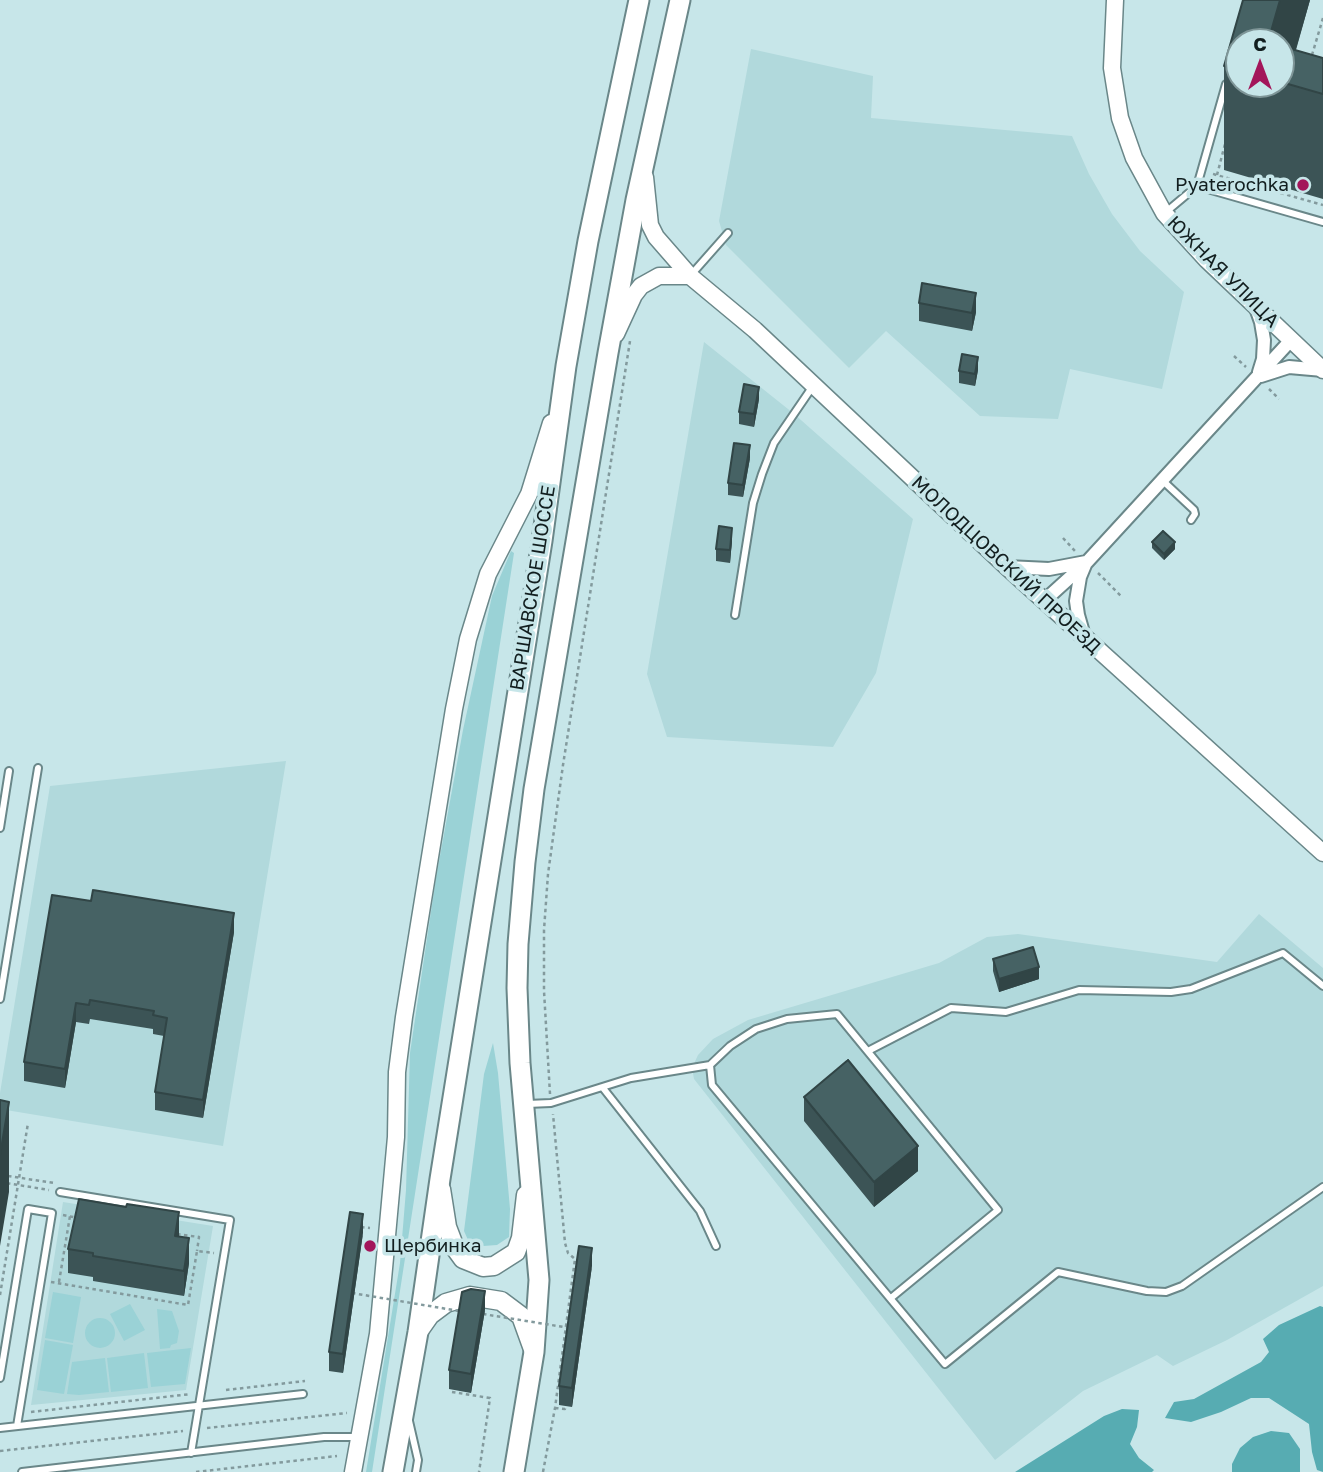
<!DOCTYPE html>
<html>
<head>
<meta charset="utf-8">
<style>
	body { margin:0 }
	#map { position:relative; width:1323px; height:1472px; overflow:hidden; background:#c7e6e9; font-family:"Golos Text",sans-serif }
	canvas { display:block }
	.north { position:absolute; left:1225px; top:28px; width:70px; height:70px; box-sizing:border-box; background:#c7e6e9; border:2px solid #7f9698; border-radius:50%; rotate:0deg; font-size:19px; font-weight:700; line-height:28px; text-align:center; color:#121e1f }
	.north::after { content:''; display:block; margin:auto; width:24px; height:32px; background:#a3155a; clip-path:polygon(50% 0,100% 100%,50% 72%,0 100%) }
</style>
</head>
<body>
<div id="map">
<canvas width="1323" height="1472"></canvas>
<div class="north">С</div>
</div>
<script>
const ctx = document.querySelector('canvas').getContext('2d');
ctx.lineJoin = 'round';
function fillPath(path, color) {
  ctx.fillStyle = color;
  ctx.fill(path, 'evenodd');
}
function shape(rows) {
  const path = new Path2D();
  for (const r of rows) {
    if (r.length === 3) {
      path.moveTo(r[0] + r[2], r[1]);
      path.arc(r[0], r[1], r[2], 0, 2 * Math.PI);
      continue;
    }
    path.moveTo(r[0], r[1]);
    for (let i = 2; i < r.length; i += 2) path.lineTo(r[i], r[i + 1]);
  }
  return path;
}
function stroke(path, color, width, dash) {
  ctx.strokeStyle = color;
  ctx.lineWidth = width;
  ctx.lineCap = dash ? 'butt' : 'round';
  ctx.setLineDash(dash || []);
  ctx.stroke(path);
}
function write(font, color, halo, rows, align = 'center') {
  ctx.font = font + ' "Golos Text",sans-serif';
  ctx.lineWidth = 7;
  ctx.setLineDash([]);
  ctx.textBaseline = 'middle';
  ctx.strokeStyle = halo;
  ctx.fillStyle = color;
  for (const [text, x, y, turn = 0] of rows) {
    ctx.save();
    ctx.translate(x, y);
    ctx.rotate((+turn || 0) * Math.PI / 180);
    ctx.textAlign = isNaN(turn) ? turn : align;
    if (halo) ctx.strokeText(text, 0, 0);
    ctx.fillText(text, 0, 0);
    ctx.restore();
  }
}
const built = shape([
	[751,49,873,76,871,118,1072,136,1089,174,1112,214,1140,251,1184,292,1162,389,1070,369,1058,419,980,416,886,331,849,368,726,245,719,221],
	[704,342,793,413,913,519,876,673,833,747,667,737,647,674],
	[286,761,223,1146,0,1109,0,1093,50,786],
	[1259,914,1323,968,1323,1286,1227,1340,1173,1366,1157,1355,1083,1391,995,1460,694,1079,692,1068,698,1055,713,1039,748,1020,939,963,987,937,1018,934,1217,962],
	[63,1202,213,1226,186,1390,31,1405]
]);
const green = shape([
	[511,551,514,553,372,1472,366,1472,400,1263,406,1190,410,1053,436,878,463,730,492,596],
	[493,1043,498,1073,510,1209,509,1237,497,1245,483,1246,468,1240,464,1231,484,1074],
	[53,1292,81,1297,73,1343,45,1338],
	[130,1304,145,1330,124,1341,110,1314],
	[157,1309,172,1311,179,1331,177,1343,171,1345,170,1348,160,1349],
	[100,1333,15],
	[45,1340,73,1345,64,1394,37,1390],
	[191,1348,185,1384,151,1387,147,1353],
	[144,1353,148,1388,111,1392,107,1358],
	[105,1358,109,1392,79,1395,67,1394,72,1362]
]);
const forest = shape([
	[1320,1306,1323,1307,1323,1472,1317,1470,1312,1452,1309,1424,1269,1398,1251,1398,1221,1412,1191,1422,1165,1418,1174,1402,1194,1399,1261,1362,1269,1352,1263,1339,1279,1325],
	[1122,1409,1139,1410,1137,1427,1130,1444,1139,1458,1154,1470,1152,1472,1015,1472,1104,1416],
	[1271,1431,1289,1433,1300,1449,1300,1472,1232,1472,1232,1464,1240,1448,1253,1437]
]);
const path = shape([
	[1312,55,1323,18],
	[1213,174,1323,205],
	[1217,175,1225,144],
	[1234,356,1246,367],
	[1269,389,1279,399],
	[1063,538,1075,551],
	[1098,573,1122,597],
	[550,1094,544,991,544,930,548,874,563,765,630,341],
	[8,1176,54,1183],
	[0,1182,49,1190],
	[63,1215,78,1218],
	[361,1227,370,1228],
	[177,1234,199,1237,197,1251],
	[51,1282,188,1305,197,1251,214,1253],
	[59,1282,70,1216],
	[0,1295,28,1123],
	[226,1390,305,1381],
	[452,1392,490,1398,479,1472],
	[555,1408,565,1409,565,1405],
	[31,1412,191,1394],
	[207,1428,347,1413],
	[0,1451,183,1431],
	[196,1472,337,1456],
	[543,1472,555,1408,575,1259,568,1253,565,1243,553,1114]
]);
const service = shape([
	[1197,186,1323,222],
	[1166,212,1197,186,1226,84],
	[690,276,728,233],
	[1162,480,1194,510,1195,514,1191,520],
	[735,615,753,503,762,474,774,443,813,386],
	[0,828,9,771],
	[0,999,38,768],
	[868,1051,951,1008,1006,1012,1079,990,1171,992,1191,989,1283,953,1323,986],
	[710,1065,712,1085,945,1364,1058,1272,1147,1291,1166,1292,1182,1286,1323,1187],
	[603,1088,700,1211,716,1246],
	[527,1104,551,1103,631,1078,710,1065,730,1046,756,1029,787,1019,837,1014,998,1210,891,1298],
	[60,1192,230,1220,191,1453],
	[0,1378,28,1209,52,1213,17,1426],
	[409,1421,418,1460,416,1472],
	[0,1428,303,1394],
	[22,1472,324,1437,357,1437]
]);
const minor = shape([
	[1256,308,1261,322,1264,340,1263,359,1259,372],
	[1261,376,1289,367,1323,370],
	[1007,567,1049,569,1086,562],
	[1045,600,1087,562,1291,340],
	[1084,636,1078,615,1076,601,1080,577,1085,565]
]);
const tertiary = shape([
	[1115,0,1112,68,1120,118,1134,158,1164,213,1207,260,1323,370],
	[645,177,650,225,656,237,690,276,755,330,1007,567,1323,853],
	[616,334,634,295,641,286,659,276,690,276],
	[353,1472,378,1334,396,1137,397,1072,404,1017,454,709,468,639,488,574,529,494,551,423]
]);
const secondary = shape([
	[441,1189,447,1227,455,1248,463,1259,483,1267,494,1266,516,1252,521,1238,526,1195],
	[418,1332,430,1315,446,1303,470,1296,501,1301,521,1316,534,1352]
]);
const primary = shape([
	[393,1472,418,1332,440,1179,542,541,566,366,588,241,639,0],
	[514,1472,534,1352,539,1280,520,1063,517,988,518,944,525,862,534,789,608,353,636,200,680,0]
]);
const pathBridge = shape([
	[352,1293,459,1311],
	[483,1314,570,1328]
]);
const wall = shape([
	[1243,0,1310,0,1296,50,1323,58,1323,199,1224,170,1224,66],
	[1239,42,1281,42,1281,84,1239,84],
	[919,303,976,312,972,331,919,321],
	[978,370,975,386,959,383,959,371],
	[759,399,754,427,739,424,739,412],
	[750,458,743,497,728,495,728,483],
	[732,540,730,563,716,561,716,549],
	[1152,542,1175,549,1164,560,1152,548],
	[91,901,234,932,203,1118,155,1110,155,1092,164,1036,153,1034,153,1029,90,1019,89,1024,76,1022,65,1088,24,1081,24,1062],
	[993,959,1039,979,999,992,993,971],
	[804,1097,918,1171,874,1207,804,1121],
	[363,1233,343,1373,329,1371,329,1352],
	[179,1237,189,1263,184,1296,93,1281,93,1277,68,1273,68,1249],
	[592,1266,572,1407,559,1405,559,1386],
	[485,1310,471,1393,449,1389,449,1370]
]);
const shadedWall = shape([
	[1280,0,1310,0,1286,83,1281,82,1281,42,1268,42],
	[976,293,976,312,972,331,972,313],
	[978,357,978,370,975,386,975,374],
	[759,387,759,399,754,427,754,414],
	[750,445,750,458,743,497,743,485],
	[732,528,732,540,730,563,730,550],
	[1175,542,1175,549,1164,560,1164,554],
	[234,913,234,932,203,1118,203,1100],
	[1039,967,1039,979,999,992,999,979],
	[76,1003,76,1022,65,1088,65,1069],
	[9,1102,9,1192,0,1246,0,1155],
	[918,1146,918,1171,874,1207,874,1182],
	[179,1212,179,1237,175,1236],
	[363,1214,363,1233,343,1373,343,1354],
	[189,1238,189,1263,184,1296,184,1271],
	[592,1248,592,1266,572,1407,572,1388],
	[485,1291,485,1310,471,1393,471,1374]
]);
const building = shape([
	[1243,0,1280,0,1268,42,1239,42,1239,70,1224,66,1243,0],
	[1281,46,1323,58,1323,94,1281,82,1281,46],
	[922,283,976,293,972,313,919,303,922,283],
	[962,354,978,357,975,374,959,371,962,354],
	[744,384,759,387,754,414,739,412,744,384],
	[734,443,750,445,743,485,728,483,734,443],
	[719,526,732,528,730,550,716,549,719,526],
	[1163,531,1175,542,1164,554,1152,542,1163,531],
	[93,890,234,913,203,1100,155,1092,167,1018,153,1015,154,1011,90,1000,89,1005,76,1003,65,1069,24,1062,52,895,91,901,93,890],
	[1033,947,1039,967,999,979,993,959,1033,947],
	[848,1060,918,1146,874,1182,804,1097,848,1060],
	[0,1100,9,1102,0,1155,0,1100],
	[79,1199,126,1207,127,1204,179,1212,175,1236,189,1238,184,1271,93,1256,93,1253,68,1249,79,1199],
	[350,1212,363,1214,343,1354,329,1352,350,1212],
	[579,1246,592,1248,572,1388,559,1386,579,1246],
	[471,1289,485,1291,471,1374,449,1370,462,1292,471,1289]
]);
const markers = [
	[1303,185,7,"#a3155a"],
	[370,1246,7,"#a3155a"]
];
const poiNames = [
	["Pyaterochka",1289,185],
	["Щербинка",384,1246,"left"]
];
const streetNames = [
	["ЮЖНАЯ УЛИЦА",1223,272,45],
	["МОЛОДЦОВСКИЙ ПРОЕЗД",1006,565,43],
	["ВАРШАВСКОЕ ШОССЕ",533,588,-81]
];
fillPath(built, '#b1d9dc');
fillPath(green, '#9ad2d6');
fillPath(forest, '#57acb2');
stroke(service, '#6a8789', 10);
stroke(minor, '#6a8789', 16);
stroke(tertiary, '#6a8789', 19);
stroke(secondary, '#6a8789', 21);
stroke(primary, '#6a8789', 23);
stroke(path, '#839a9d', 2.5, [3.5, 3.5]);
stroke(service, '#fff', 6);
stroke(minor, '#fff', 12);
stroke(tertiary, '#fff', 16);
stroke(secondary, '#fff', 18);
stroke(primary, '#fff', 19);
stroke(pathBridge, '#839a9d', 2.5, [3.5, 3.5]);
fillPath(wall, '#3c5456');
fillPath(shadedWall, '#314546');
fillPath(building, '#466264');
stroke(building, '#314546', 2);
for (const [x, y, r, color] of markers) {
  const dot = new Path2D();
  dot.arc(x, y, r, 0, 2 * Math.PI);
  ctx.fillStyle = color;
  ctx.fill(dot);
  stroke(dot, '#c7e6e9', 2.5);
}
write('19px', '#121e1f', '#c7e6e9', poiNames, 'right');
write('19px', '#121e1f', '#c7e6e9', streetNames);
</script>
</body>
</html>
